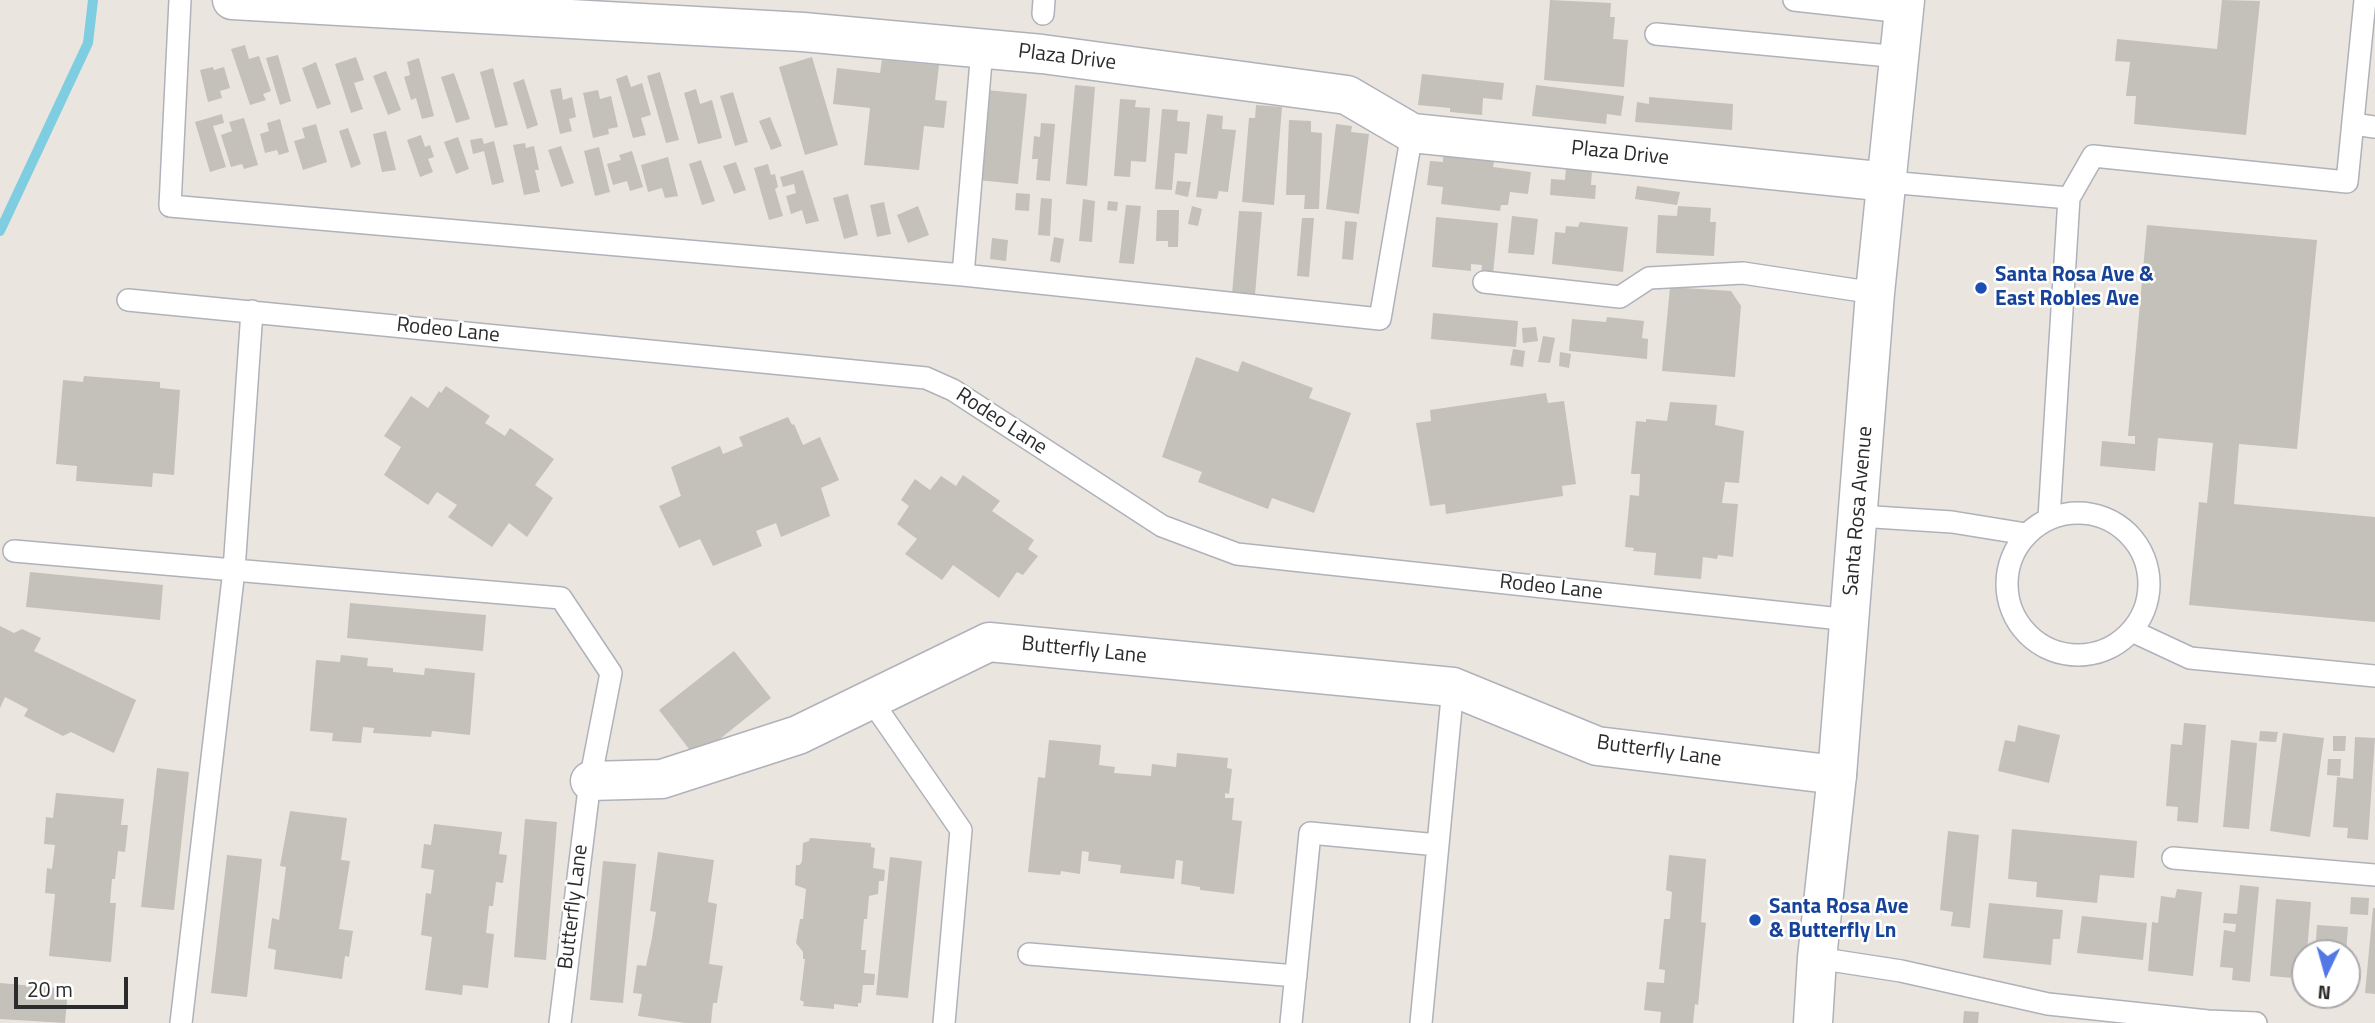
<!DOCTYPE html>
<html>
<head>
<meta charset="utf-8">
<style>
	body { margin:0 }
	#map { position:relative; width:2375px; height:1023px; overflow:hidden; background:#ebe5df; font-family:"Titillium Web",sans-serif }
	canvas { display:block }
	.north { position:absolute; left:2291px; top:939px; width:70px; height:70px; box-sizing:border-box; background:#fff; border:2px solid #aaa; border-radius:50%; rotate:185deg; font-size:19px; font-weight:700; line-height:28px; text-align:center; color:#2b2b2b }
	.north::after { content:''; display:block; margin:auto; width:24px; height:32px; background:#5278e5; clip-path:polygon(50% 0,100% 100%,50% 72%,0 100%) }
	.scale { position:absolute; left:14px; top:977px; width:114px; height:32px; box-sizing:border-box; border:4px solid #2b2b2b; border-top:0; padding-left:9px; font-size:21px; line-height:24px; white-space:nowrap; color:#2b2b2b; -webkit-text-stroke:5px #fff; paint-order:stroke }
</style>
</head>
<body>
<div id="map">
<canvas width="2375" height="1023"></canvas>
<div class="north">N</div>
<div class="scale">20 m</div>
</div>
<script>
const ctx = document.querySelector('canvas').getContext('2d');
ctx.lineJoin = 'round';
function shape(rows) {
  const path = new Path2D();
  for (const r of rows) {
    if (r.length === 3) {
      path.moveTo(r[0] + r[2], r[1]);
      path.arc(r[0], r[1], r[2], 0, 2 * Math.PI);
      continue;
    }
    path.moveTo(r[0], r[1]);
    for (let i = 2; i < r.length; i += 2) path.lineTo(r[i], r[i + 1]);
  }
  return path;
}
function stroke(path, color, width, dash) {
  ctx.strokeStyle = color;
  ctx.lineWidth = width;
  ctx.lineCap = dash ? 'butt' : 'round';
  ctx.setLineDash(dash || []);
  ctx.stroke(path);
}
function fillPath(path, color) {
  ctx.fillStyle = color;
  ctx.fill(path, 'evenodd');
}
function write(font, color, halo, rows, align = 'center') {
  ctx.font = font + ' "Titillium Web",sans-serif';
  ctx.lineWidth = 5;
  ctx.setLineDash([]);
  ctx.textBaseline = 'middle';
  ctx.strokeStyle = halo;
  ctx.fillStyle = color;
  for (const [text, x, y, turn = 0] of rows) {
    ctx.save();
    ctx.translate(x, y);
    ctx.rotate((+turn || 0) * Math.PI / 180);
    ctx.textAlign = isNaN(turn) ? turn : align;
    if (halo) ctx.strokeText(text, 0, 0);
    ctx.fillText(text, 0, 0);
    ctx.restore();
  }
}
const stream = shape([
	[0,231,88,43,93,0]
]);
const building = shape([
	[1550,0,1611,3,1610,17,1615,17,1613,39,1628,40,1624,87,1544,80],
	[2222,0,2260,1,2246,135,2134,124,2136,96,2126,96,2130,62,2115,61,2117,39,2217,49],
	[245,45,249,59,259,56,271,91,263,94,266,100,250,105,231,49],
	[278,55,291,101,280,105,266,58],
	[356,57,364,80,354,83,363,109,351,113,335,64],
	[812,57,838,145,805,155,779,67],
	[419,58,434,116,422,119,416,98,411,100,404,77,410,75,407,62],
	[882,60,939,65,935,100,947,101,944,128,924,126,919,170,864,165,870,108,833,104,837,68,880,73],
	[316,62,331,104,317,109,302,68],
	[213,67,214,70,224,67,230,88,220,91,222,98,208,102,200,70],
	[493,68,508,125,495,128,480,72],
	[386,71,401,110,388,115,373,76],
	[660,72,679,140,666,143,647,76],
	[454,73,470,119,456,123,441,77],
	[1422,74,1504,83,1502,100,1483,98,1482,115,1450,112,1450,108,1418,105],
	[627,75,631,87,642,83,651,115,641,118,646,135,633,138,616,79],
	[524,79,538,125,527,129,513,83],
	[1075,85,1095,87,1087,186,1066,184],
	[1536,85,1624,96,1621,116,1607,114,1606,124,1532,116],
	[561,88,563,100,572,97,576,117,569,119,572,131,560,134,550,90],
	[696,89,700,104,712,100,722,138,698,144,684,93],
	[598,90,600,99,611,96,618,127,608,129,609,134,593,138,583,93],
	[987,90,1027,94,1018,184,977,180],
	[733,92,748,142,735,146,720,96],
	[1649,97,1733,104,1732,130,1635,122,1637,102,1649,104],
	[1120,99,1136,100,1135,107,1150,108,1146,162,1131,161,1130,177,1114,176],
	[1256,105,1282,107,1274,205,1242,202,1249,118,1255,118],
	[1162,109,1178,110,1177,121,1190,122,1187,154,1175,153,1172,190,1155,189],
	[222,114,224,123,213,126,226,167,210,172,195,122],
	[1207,114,1223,116,1222,129,1236,130,1228,192,1219,191,1217,199,1196,197],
	[770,117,782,146,771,150,759,121],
	[244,118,258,165,244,169,242,164,231,167,221,135,232,131,229,122],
	[280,119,289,152,279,155,277,150,265,153,260,134,269,131,267,123],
	[1289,120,1311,121,1311,132,1322,133,1319,209,1304,209,1305,195,1286,195],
	[1041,123,1055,124,1050,181,1036,180,1038,159,1032,159,1034,136,1040,137],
	[316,124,327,162,303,170,294,141,305,138,302,128],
	[1336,124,1352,126,1351,132,1369,134,1359,214,1326,209],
	[348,128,361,164,351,168,339,131],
	[386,131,396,170,382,172,373,134],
	[421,135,425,147,430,145,434,157,428,159,433,172,420,177,407,140],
	[458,137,469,169,456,174,444,142],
	[482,138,484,144,494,141,504,182,492,185,484,151,473,154,470,140],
	[525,143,526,148,534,146,539,170,535,170,540,192,524,195,513,145],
	[561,146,574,183,561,187,548,150],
	[599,147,610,192,595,196,584,151],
	[632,151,643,187,630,191,627,181,613,185,607,164,621,160,619,155],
	[1443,155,1494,161,1493,167,1531,172,1528,194,1510,192,1508,205,1501,205,1500,211,1441,204,1443,187,1427,185,1430,161,1443,162],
	[668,157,678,196,665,198,662,188,648,192,641,165],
	[701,160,715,201,702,205,689,164],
	[736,162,746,190,734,194,723,166],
	[768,164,771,175,775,174,778,187,775,189,783,216,769,220,754,168],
	[1566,167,1592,170,1591,185,1596,185,1595,199,1550,195,1551,179,1565,180],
	[803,170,819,221,806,224,802,210,791,214,786,196,796,193,794,184,783,187,780,177],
	[1177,181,1191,182,1188,197,1175,194],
	[1637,186,1680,192,1677,205,1635,199],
	[1016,193,1030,194,1029,211,1015,210],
	[848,194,858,235,844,239,833,198],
	[1041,198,1052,199,1050,236,1038,235],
	[1083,199,1095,201,1092,242,1079,241],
	[1108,201,1118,202,1117,211,1107,210],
	[884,202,891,234,877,237,870,205],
	[1126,205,1141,206,1134,264,1119,263],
	[918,206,929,235,908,243,897,215],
	[1192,206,1202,209,1198,226,1188,224],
	[1678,206,1711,208,1710,222,1716,222,1714,256,1656,253,1658,215,1677,216],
	[1157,210,1179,210,1178,247,1168,247,1168,241,1156,241],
	[1239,211,1262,212,1255,295,1232,294],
	[1512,216,1538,219,1534,255,1508,253],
	[1436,217,1498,223,1493,275,1481,274,1482,265,1471,264,1471,271,1432,267],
	[1302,218,1314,218,1309,277,1297,276],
	[1345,221,1357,222,1353,260,1342,259],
	[1580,222,1628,227,1623,272,1552,264,1555,232,1565,233,1566,226,1578,227],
	[2147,225,2317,240,2297,449,2239,444,2234,504,2375,517,2375,622,2189,605,2199,502,2207,503,2213,443,2158,438,2155,471,2100,466,2102,441,2135,444,2135,436,2128,436],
	[1054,237,1064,239,1060,263,1050,261],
	[992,238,1008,240,1006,261,990,259],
	[1670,287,1731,291,1741,306,1735,377,1662,371],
	[1433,313,1518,321,1516,347,1431,339],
	[1607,317,1644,321,1642,338,1648,339,1647,359,1569,351,1572,319,1606,322],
	[1536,327,1538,341,1523,343,1522,328],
	[1543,336,1555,338,1550,363,1538,362],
	[1513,349,1525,351,1523,367,1510,365],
	[1560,352,1571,354,1569,368,1559,366],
	[1196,357,1238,372,1242,361,1313,388,1309,398,1351,413,1314,513,1272,498,1268,509,1198,482,1202,472,1162,457],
	[84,376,160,382,160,388,180,390,174,475,153,473,152,487,76,481,77,466,56,464,63,380,83,382],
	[446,386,490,416,485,423,505,436,510,428,554,459,535,485,553,498,527,537,509,523,492,547,448,517,457,505,437,492,428,505,384,475,401,447,384,436,411,396,428,408,439,391,441,393],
	[1546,393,1548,403,1564,401,1576,484,1562,486,1563,496,1446,514,1445,504,1430,506,1416,423,1431,421,1430,410],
	[1670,402,1717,405,1715,425,1744,431,1739,483,1725,482,1722,503,1738,504,1733,557,1718,555,1717,559,1703,557,1701,579,1654,575,1656,553,1633,551,1634,548,1625,547,1630,495,1639,496,1640,474,1631,474,1636,421,1646,422,1646,419,1667,421],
	[788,417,792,425,794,424,803,445,820,437,839,480,821,488,830,516,781,537,776,523,756,531,762,546,713,566,700,539,679,548,659,506,681,496,671,467,720,446,723,454,743,446,739,437],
	[963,475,1000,501,992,511,1034,540,1028,549,1038,556,1023,575,1017,572,999,598,953,565,942,580,905,554,917,539,897,524,909,506,901,500,915,479,930,490,941,476,956,486],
	[30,572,163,585,160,620,26,607],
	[350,603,486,615,483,651,347,638],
	[0,626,14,633,22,629,41,638,34,651,136,700,114,753,71,732,63,736,24,716,28,709,5,697,0,708],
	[734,651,771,698,696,758,659,710],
	[341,655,368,658,367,666,393,668,393,672,424,675,425,668,475,673,470,735,432,731,431,737,373,733,374,728,363,727,361,743,332,741,333,733,310,731,316,660,340,662],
	[2184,723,2206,725,2198,823,2177,821,2178,807,2166,806,2171,744,2182,745],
	[2018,725,2060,735,2049,783,1998,771,2005,740,2015,742],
	[2260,731,2278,732,2276,742,2259,741],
	[2283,733,2324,738,2310,837,2270,831],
	[2333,736,2346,736,2345,751,2333,751],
	[2355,737,2375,738,2368,840,2347,838,2348,828,2333,827,2337,777,2353,779],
	[1049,740,1101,745,1099,765,1115,767,1114,773,1151,776,1152,764,1176,767,1177,753,1228,758,1227,768,1232,769,1229,794,1225,793,1225,798,1234,798,1232,820,1242,821,1234,894,1200,890,1200,887,1181,884,1183,861,1176,860,1174,879,1120,873,1121,865,1088,861,1089,852,1082,851,1080,874,1061,871,1060,875,1028,872,1038,777,1045,778],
	[2231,740,2257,743,2249,829,2223,827],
	[2328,759,2341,759,2340,776,2327,775],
	[157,768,189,772,174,910,141,907],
	[56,793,124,799,121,825,128,825,125,852,118,851,115,879,112,879,110,903,116,903,111,962,49,956,55,894,45,893,47,868,52,869,55,845,44,844,46,817,53,818],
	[290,811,347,818,341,860,350,861,339,929,353,931,349,957,345,956,342,979,274,969,276,950,268,948,272,918,279,920,286,867,280,866],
	[525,819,557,822,546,960,514,957],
	[434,824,502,832,499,854,507,855,503,883,496,882,493,906,489,906,486,933,494,934,488,988,463,985,462,995,425,990,432,937,421,935,426,893,431,894,434,870,421,868,424,844,431,845],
	[2012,829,2137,841,2134,878,2100,875,2097,903,2036,897,2037,882,2008,879],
	[1948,831,1979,835,1970,928,1951,926,1953,912,1940,910],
	[810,838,871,843,871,847,875,848,873,868,885,870,884,881,879,881,878,894,869,896,867,919,864,919,861,950,866,950,864,973,875,974,874,985,863,985,861,1003,858,1003,858,1007,834,1004,834,1009,803,1006,804,1002,800,1000,805,959,803,959,803,952,796,943,800,919,803,919,806,889,795,885,796,865,800,865,802,861,803,843,809,841],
	[658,852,714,860,708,902,717,904,709,964,723,966,717,1003,713,1003,711,1023,685,1023,638,1016,642,994,633,993,637,965,646,966,652,938,656,912,650,911],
	[227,855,262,859,247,997,211,993],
	[1669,855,1706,859,1701,922,1706,923,1698,1005,1695,1004,1693,1023,1660,1023,1661,1012,1644,1010,1647,982,1664,983,1665,970,1659,969,1664,919,1670,919,1672,892,1666,890],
	[890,857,922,861,908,998,876,995],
	[603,861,636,864,623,1003,590,1000],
	[2240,885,2259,887,2250,982,2232,980,2233,968,2220,967,2224,930,2235,932,2236,924,2223,923,2224,913,2237,914],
	[2177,889,2202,892,2193,976,2148,971,2152,922,2158,923,2161,896,2175,898],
	[2351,897,2369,898,2368,915,2350,914],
	[2276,899,2311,902,2307,953,2305,953,2305,979,2270,976],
	[1989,903,2063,910,2060,939,2053,939,2051,965,1983,958],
	[2373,908,2375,908,2375,994,2365,993],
	[2082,916,2147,923,2143,960,2077,953],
	[2317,925,2348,927,2346,953,2315,953],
	[0,983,68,989,65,1023,0,1019],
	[1964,1011,1979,1012,1978,1023,1963,1023]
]);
const service = shape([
	[180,0,170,206,963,275,1380,319,1412,133],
	[1794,0,1903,12],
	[1043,14,1044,0],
	[1656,34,1900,57],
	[2353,124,2375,127],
	[1888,182,2069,198,2093,156,2347,182,2365,0],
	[963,275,982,49],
	[1484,282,1620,297,1649,278,1743,273,1875,293],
	[128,300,926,378,953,390,1162,526,1237,554,1850,620],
	[2078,584,71],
	[1859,516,1952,522,2026,534],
	[2049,518,2069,198],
	[14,551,234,570,252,311],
	[2132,631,2190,658,2375,676],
	[871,700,961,830,944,1023],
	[2173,858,2375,875],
	[1029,954,1296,976],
	[1817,958,1901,971,2048,1004,2208,1021,2256,1023],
	[181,1023,234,570,561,598,611,673,590,781,560,1023],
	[1291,1023,1310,833,1438,845],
	[1421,1023,1453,687]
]);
const minor = shape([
	[232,0,803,32,1042,54,1347,95,1412,133,1888,182],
	[590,781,662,779,798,735,989,642,1453,687,1597,746,1837,775]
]);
const secondary = shape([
	[1813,1023,1817,958,1837,775,1875,293,1905,0]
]);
const markers = [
	[1981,288,7,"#1a4fb4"],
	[1755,920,7,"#1a4fb4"]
];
const streetNames = [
	["Plaza Drive",1067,58,7],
	["Plaza Drive",1620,154,6],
	["Rodeo Lane",448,331,6],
	["Rodeo Lane",1001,422,33],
	["Santa Rosa Avenue",1859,511,-85],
	["Rodeo Lane",1551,588,6],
	["Butterfly Lane",1084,651,6],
	["Butterfly Lane",1659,752,8],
	["Butterfly Lane",574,907,-83]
];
const transitNames = [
	["Santa Rosa Ave &",1995,276],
	["East Robles Ave",1995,300],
	["Santa Rosa Ave",1769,908],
	["& Butterfly Ln",1769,932]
];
stroke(stream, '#7ecde0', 10);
fillPath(building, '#c4c0ba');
stroke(service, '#afb2ba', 24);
stroke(minor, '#afb2ba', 41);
stroke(secondary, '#afb2ba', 41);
stroke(service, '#fff', 21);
stroke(minor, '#fff', 38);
stroke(secondary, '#fff', 38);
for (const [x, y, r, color] of markers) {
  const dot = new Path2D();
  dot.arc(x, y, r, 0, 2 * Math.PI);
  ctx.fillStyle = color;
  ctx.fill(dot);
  stroke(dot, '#fff', 2.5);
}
write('21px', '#2b2b2b', '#fff', streetNames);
write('bold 21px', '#164399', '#fff', transitNames, 'left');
</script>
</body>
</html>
